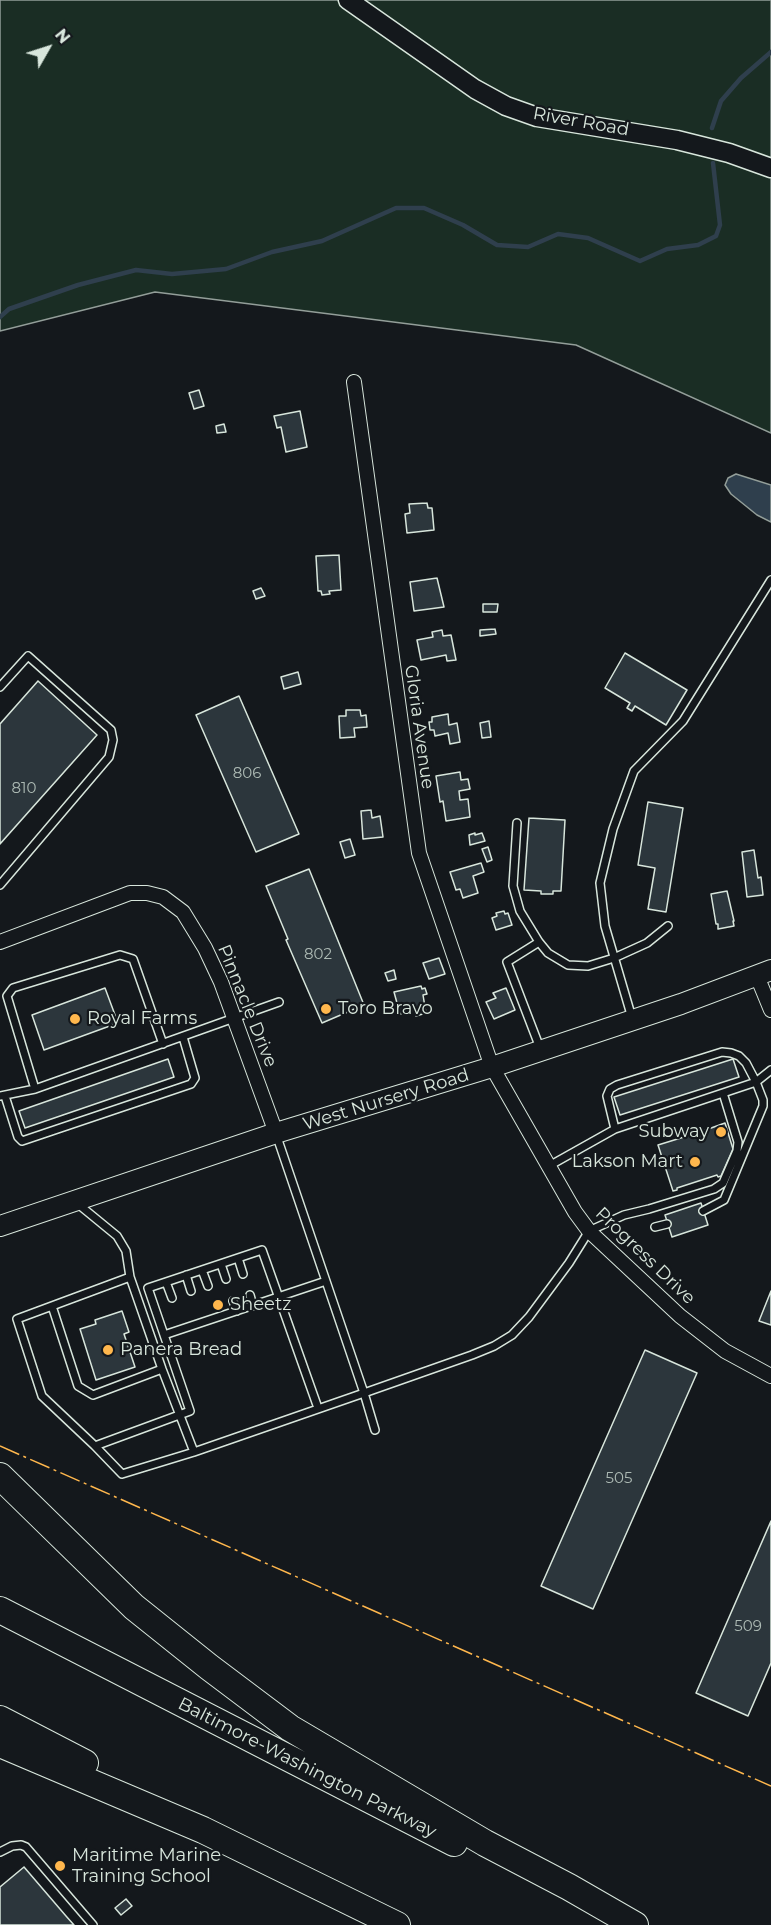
<!DOCTYPE html>
<html>
<head>
<meta charset="utf-8">
<style>
	body { margin:0 }
	#map { position:relative; width:771px; height:1925px; overflow:hidden; background:#14181c; font-family:Montserrat,sans-serif }
	canvas { display:block }
	.north { position:absolute; left:18px; top:18px; width:60px; height:60px; -webkit-text-stroke:4px #14181c; paint-order:stroke; rotate:51deg; font-size:16px; font-weight:700; line-height:24px; text-align:center; color:#d8e6dc }
	.north::after { content:''; display:block; margin:auto; width:21px; height:27px; background:#d8e6dc; clip-path:polygon(50% 0,100% 100%,50% 72%,0 100%) }
</style>
</head>
<body>
<div id="map">
<canvas width="771" height="1925"></canvas>
<div class="north">N</div>
</div>
<script>
const ctx = document.querySelector('canvas').getContext('2d');
ctx.lineJoin = 'round';
function fillPath(path, color) {
  ctx.fillStyle = color;
  ctx.fill(path, 'evenodd');
}
function shape(rows) {
  const path = new Path2D();
  for (const r of rows) {
    path.moveTo(r[0], r[1]);
    for (let i = 2; i < r.length; i += 2) path.lineTo(r[i], r[i + 1]);
  }
  return path;
}
function stroke(path, color, width, dash) {
  ctx.strokeStyle = color;
  ctx.lineWidth = width;
  ctx.lineCap = dash ? 'butt' : 'round';
  ctx.setLineDash(dash || []);
  ctx.stroke(path);
}
function write(font, color, halo, rows, align = 'center') {
  ctx.font = font + ' Montserrat,sans-serif';
  ctx.lineWidth = 4.5;
  ctx.setLineDash([]);
  ctx.textBaseline = 'middle';
  ctx.strokeStyle = halo;
  ctx.fillStyle = color;
  for (const [text, x, y, turn = 0] of rows) {
    ctx.save();
    ctx.translate(x, y);
    ctx.rotate((+turn || 0) * Math.PI / 180);
    ctx.textAlign = isNaN(turn) ? turn : align;
    if (halo) ctx.strokeText(text, 0, 0);
    ctx.fillText(text, 0, 0);
    ctx.restore();
  }
}
const green = shape([
	[0,0,771,0,771,433,576,345,155,292,0,331,0,0]
]);
const water = shape([
	[736,474,771,485,771,522,757,515,731,494,725,485,728,478,736,474]
]);
const stream = shape([
	[712,128,721,101,741,78,771,52],
	[0,317,9,309,78,285,136,270,172,274,226,269,272,252,322,241,396,208,424,208,463,225,497,245,528,247,558,234,588,238,640,261,667,249,698,245,716,236,720,225,713,163]
]);
const building = shape([
	[199,390,204,406,194,409,189,393,199,390],
	[300,411,307,447,286,452,281,427,277,428,274,416,300,411],
	[224,424,226,432,217,433,216,426,224,424],
	[427,503,428,508,432,508,434,530,407,533,405,514,410,513,409,504,427,503],
	[339,555,341,590,329,591,330,594,322,595,321,591,318,591,316,556,339,555],
	[437,578,444,607,414,611,410,582,437,578],
	[261,588,265,596,256,599,253,591,261,588],
	[483,604,498,604,497,612,483,612,483,604],
	[495,629,496,634,480,636,480,630,495,629],
	[442,630,443,636,451,635,456,660,447,661,446,655,421,660,417,640,433,637,432,632,442,630],
	[625,653,687,690,666,725,635,706,632,711,627,708,630,703,605,688,625,653],
	[298,672,301,684,284,689,281,677,298,672],
	[38,681,97,735,0,844,0,724,38,681],
	[239,696,299,834,256,852,196,715,239,696],
	[346,710,360,710,361,716,366,715,367,727,354,728,355,737,340,738,339,716,346,716,346,710],
	[448,714,449,725,457,723,460,742,450,744,448,733,435,736,434,730,430,730,429,722,432,722,432,717,448,714],
	[489,721,491,737,482,738,480,723,489,721],
	[460,772,461,780,468,779,470,789,459,791,460,800,468,799,470,817,446,821,443,801,440,802,436,776,460,772],
	[648,802,683,808,666,912,648,909,655,868,638,865,648,802],
	[371,810,372,818,380,816,383,837,363,839,361,811,371,810],
	[529,818,565,820,561,891,553,891,553,894,541,894,541,891,524,890,529,818],
	[475,833,475,835,482,833,485,841,470,845,469,835,475,833],
	[350,839,355,855,345,858,340,842,350,839],
	[488,847,492,860,487,862,482,849,488,847],
	[754,850,758,878,761,877,763,895,747,897,742,852,754,850],
	[481,863,484,872,473,876,478,893,463,898,460,889,456,890,450,872,481,863],
	[309,869,364,1005,322,1023,286,940,288,939,266,886,309,869],
	[727,891,734,921,733,921,734,926,718,929,718,924,716,924,711,894,727,891],
	[504,911,505,914,508,913,512,925,496,930,492,918,497,916,496,913,504,911],
	[439,958,445,974,429,979,423,963,439,958],
	[394,970,396,979,388,981,385,973,394,970],
	[421,986,422,989,425,988,427,994,423,995,426,1013,416,1016,415,1010,400,1014,394,992,421,986],
	[105,988,118,1023,44,1050,32,1015,105,988],
	[506,988,515,1010,494,1019,486,1002,496,998,493,993,506,988],
	[168,1059,174,1077,25,1128,19,1111,168,1059],
	[733,1059,739,1077,620,1115,614,1097,733,1059],
	[725,1123,733,1149,721,1176,718,1177,717,1175,677,1188,677,1190,673,1191,658,1145,684,1137,684,1134,699,1129,700,1132,725,1123],
	[701,1203,708,1225,672,1237,665,1215,701,1203],
	[771,1291,771,1325,759,1321,771,1291],
	[122,1311,129,1332,124,1334,135,1367,96,1380,80,1329,96,1324,95,1320,122,1311],
	[645,1350,697,1373,593,1609,541,1586,645,1350],
	[771,1521,771,1663,748,1716,696,1693,771,1521],
	[24,1867,66,1916,74,1925,0,1925,0,1887,24,1867],
	[126,1899,132,1906,121,1915,115,1908,126,1899]
]);
const service = shape([
	[0,687,28,656,111,730,113,740,109,757,0,885],
	[517,823,513,886,520,911,539,942,548,953,568,965,588,966,614,958,647,943,668,926],
	[539,942,507,962,540,1048],
	[632,1018,605,926,600,883,613,829,634,771,683,721,771,580],
	[35,1089,7,996,13,988,120,955,133,959,163,1044],
	[0,1096,35,1089,279,1002],
	[5,1096,18,1137,22,1141,191,1084,195,1078,183,1037],
	[615,1129,607,1096,610,1089,617,1085,722,1052,731,1053,739,1056,746,1063,756,1082,763,1100,763,1106,724,1200,703,1211],
	[276,1134,364,1393,375,1430],
	[549,1166,615,1129,756,1082,771,1070],
	[78,1204,117,1236,126,1251,130,1277,162,1369,194,1452],
	[655,1227,667,1224],
	[238,1258,243,1274],
	[221,1264,226,1279],
	[202,1270,208,1286],
	[186,1275,191,1291],
	[166,1282,172,1298],
	[250,1295,253,1306],
	[233,1301,237,1311],
	[52,1306,78,1386,93,1395,162,1369],
	[164,1335,326,1281],
	[318,1408,262,1250,148,1288,190,1411,95,1446,122,1474,194,1452,364,1393,472,1355,494,1346,512,1335,529,1317,569,1263,589,1231,624,1215,649,1209,714,1189,723,1183,737,1151,738,1142,723,1093],
	[95,1446,42,1396,17,1319,130,1277],
	[0,1852,12,1846,21,1845,26,1847,93,1925]
]);
const minor = shape([
	[354,382,419,853,492,1067,575,1212,589,1231,680,1316,725,1351,771,1376],
	[0,942,130,893,147,893,163,897,183,912,205,948,221,982,276,1133],
	[757,976,771,1010]
]);
const tertiary = shape([
	[348,0,475,89,506,106,537,117,677,140,729,153,771,168]
]);
const secondary = shape([
	[0,1226,276,1133,492,1067,681,1004,771,970]
]);
const motorway = shape([
	[0,1476,134,1607,209,1667,290,1728,485,1843,569,1887,635,1925],
	[0,1610,454,1843],
	[0,1719,85,1763],
	[0,1744,203,1830,397,1925]
]);
const power = shape([
	[0,1446,771,1786]
]);
const markers = [
	[326,1009,6,"#ffb74d"],
	[75,1019,6,"#ffb74d"],
	[721,1132,6,"#ffb74d"],
	[695,1162,6,"#ffb74d"],
	[218,1305,6,"#ffb74d"],
	[108,1350,6,"#ffb74d"],
	[60,1866,6,"#ffb74d"]
];
const numberNames = [
	["806",247,774],
	["810",24,789],
	["802",318,955],
	["505",619,1479],
	["509",748,1627]
];
const streetNames = [
	["River Road",581,122,10],
	["Gloria Avenue",419,727,82],
	["Pinnacle Drive",247,1006,68],
	["West Nursery Road",386,1100,-17],
	["Progress Drive",645,1256,44],
	["Baltimore-Washington Parkway",307,1768,27]
];
const poiNames = [
	["Toro Bravo",338,1009],
	["Royal Farms",87,1019],
	["Subway",709,1132,"right"],
	["Lakson Mart",683,1162,"right"],
	["Sheetz",230,1305],
	["Panera Bread",120,1350],
	["Maritime Marine",72,1856],
	["Training School",72,1877]
];
fillPath(green, '#1a2d24');
stroke(green, '#939e99', 1.5);
fillPath(water, '#2f3f4d');
stroke(water, '#939e99', 1.5);
stroke(stream, '#2f3f4d', 4.5);
fillPath(building, '#2c363c');
stroke(building, '#d8e6dc', 1.5);
stroke(service, '#d8e6dc', 10);
stroke(minor, '#d8e6dc', 16);
stroke(tertiary, '#d8e6dc', 21);
stroke(secondary, '#d8e6dc', 22);
stroke(motorway, '#d8e6dc', 28);
stroke(service, '#14181c', 7);
stroke(minor, '#14181c', 14);
stroke(tertiary, '#14181c', 18);
stroke(secondary, '#14181c', 20);
stroke(motorway, '#14181c', 26);
stroke(power, '#ffb74d', 1.5, [21, 4.5, 3, 4.5]);
for (const [x, y, r, color] of markers) {
  const dot = new Path2D();
  dot.arc(x, y, r, 0, 2 * Math.PI);
  ctx.fillStyle = color;
  ctx.fill(dot);
  stroke(dot, '#14181c', 2);
}
write('15px', '#adbab4', null, numberNames);
write('18px', '#d8e6dc', '#14181c', streetNames);
write('18px', '#d8e6dc', '#14181c', poiNames, 'left');
</script>
</body>
</html>
